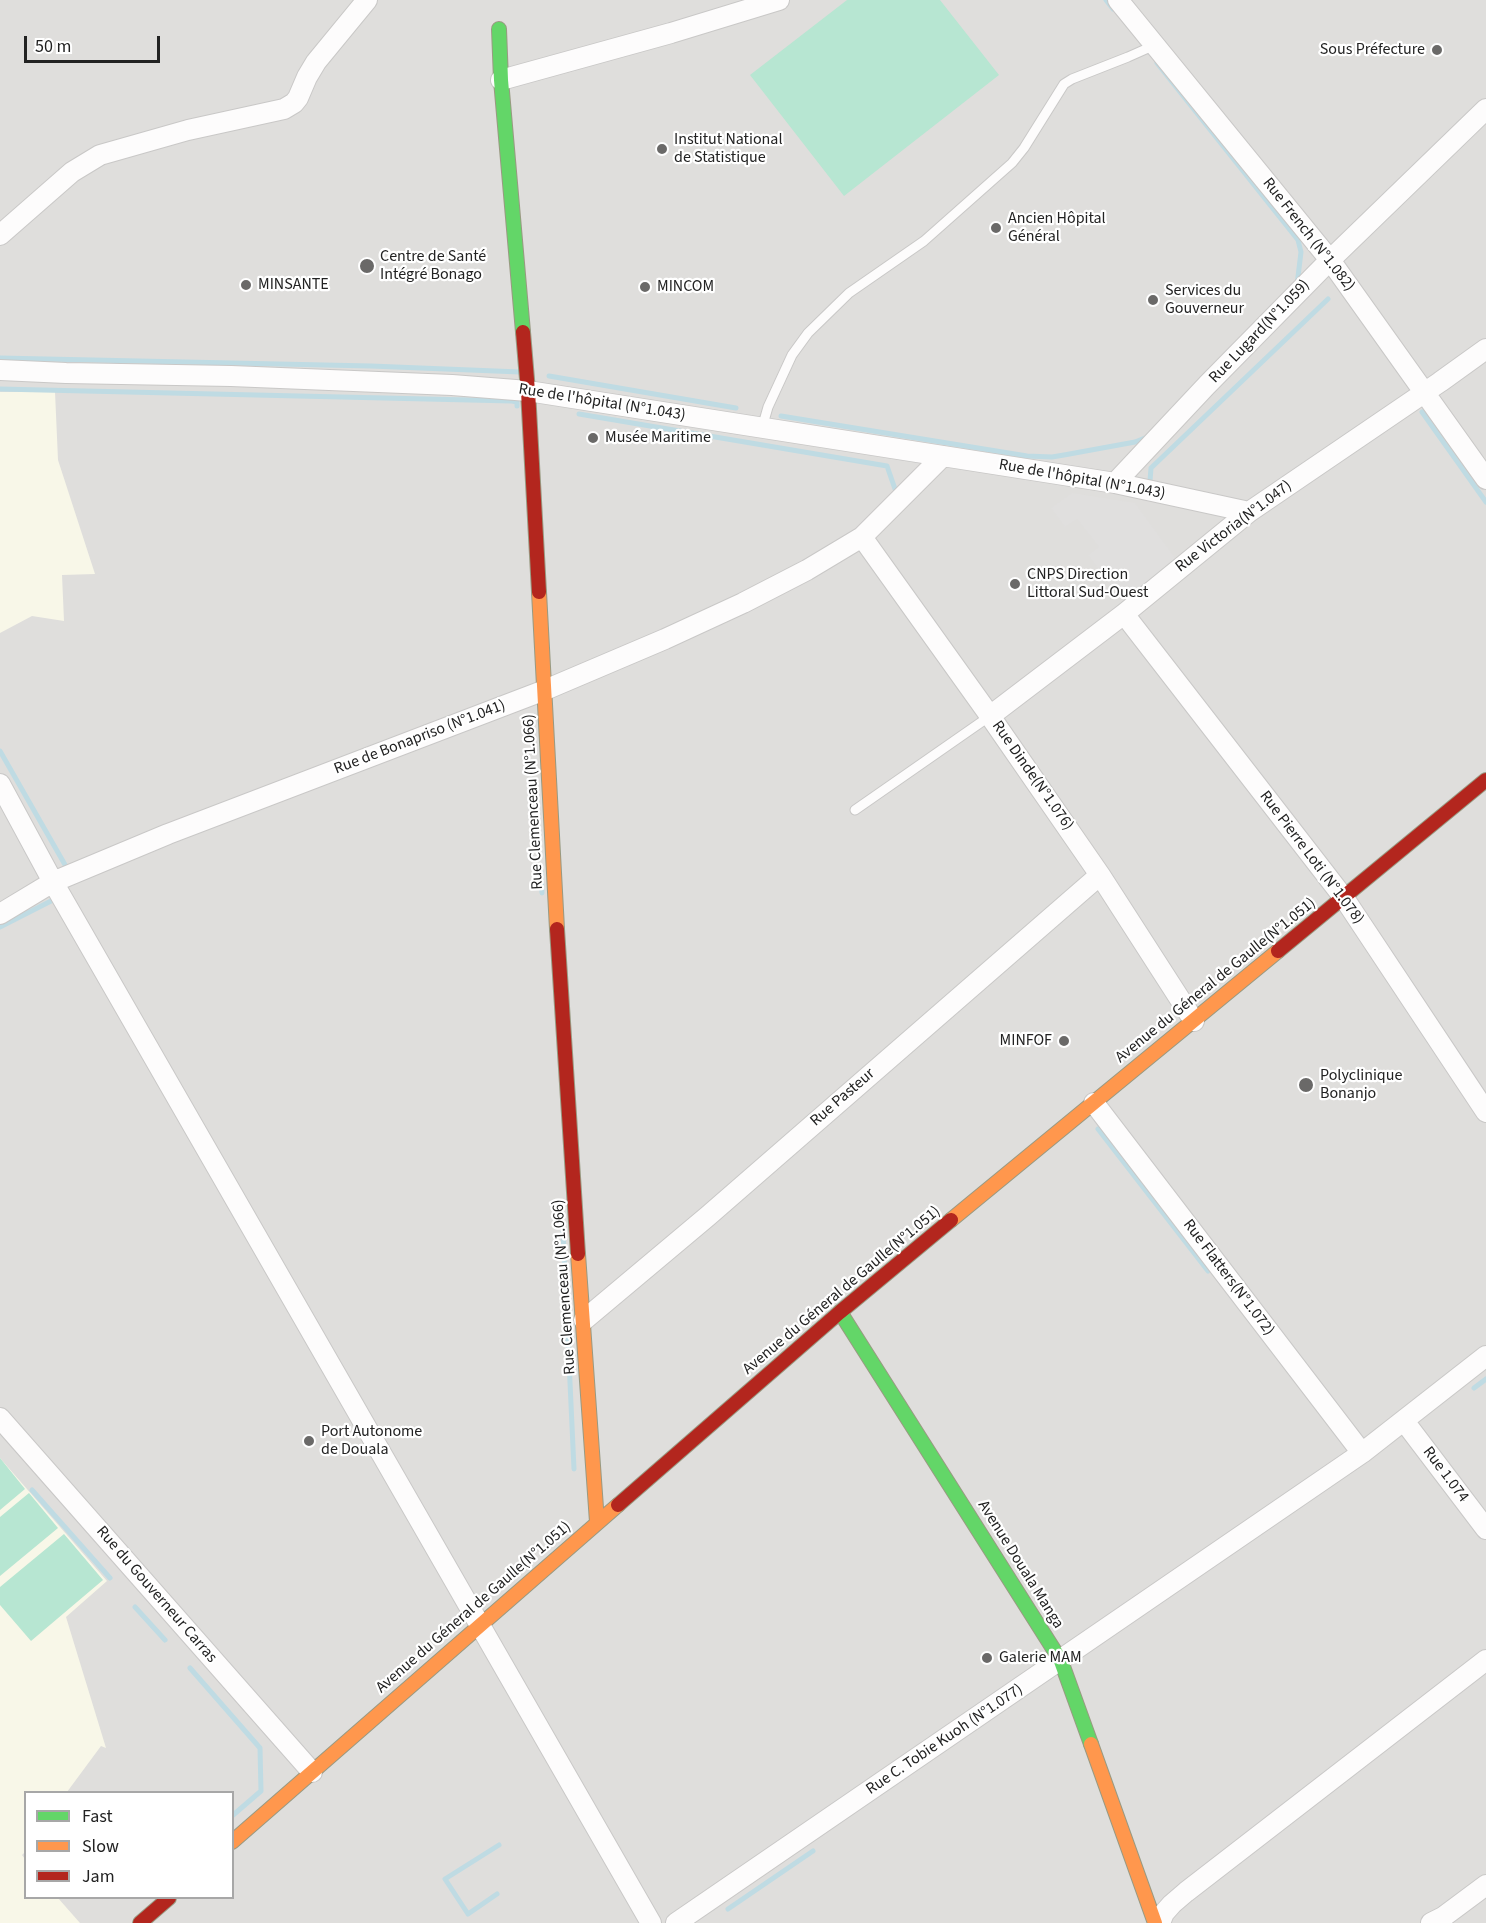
<!DOCTYPE html>
<html>
<head>
<meta charset="utf-8">
<style>
	body { margin:0 }
	#map { position:relative; width:1486px; height:1923px; overflow:hidden; background:#f0eeeb; font-family:"Source Sans 3",sans-serif }
	canvas { display:block }
	.legend { position:absolute; left:24px; top:1791px; width:210px; height:108px; box-sizing:border-box; background:#fff; border:2px solid #a7a7a7; margin:0; padding:8px 10px; list-style:none; font-size:18px; color:#222 }
	.legend li { display:flex; align-items:center; gap:12px; height:30px }
	.legend b { width:30px; border:2px solid #a7a7a7 }
	.scale { position:absolute; left:24px; top:36px; width:136px; height:27px; box-sizing:border-box; border:3px solid #222; border-top:0; padding-left:8px; font-size:18px; line-height:21px; white-space:nowrap; color:#222; -webkit-text-stroke:4px #fff; paint-order:stroke }
</style>
</head>
<body>
<div id="map">
<canvas width="1486" height="1923"></canvas>
<ul class="legend">
<li><b style="height:8px;background:#63d668"></b>Fast</li>
<li><b style="height:8px;background:#ff974d"></b>Slow</li>
<li><b style="height:8px;background:#b3261e"></b>Jam</li>
</ul>
<div class="scale">50 m</div>
</div>
<script>
const ctx = document.querySelector('canvas').getContext('2d');
ctx.lineJoin = 'round';
function fillPath(path, color) {
  ctx.fillStyle = color;
  ctx.fill(path, 'evenodd');
}
function shape(rows) {
  const path = new Path2D();
  for (const r of rows) {
    path.moveTo(r[0], r[1]);
    for (let i = 2; i < r.length; i += 2) path.lineTo(r[i], r[i + 1]);
  }
  return path;
}
function stroke(path, color, width, dash) {
  ctx.strokeStyle = color;
  ctx.lineWidth = width;
  ctx.lineCap = dash ? 'butt' : 'round';
  ctx.setLineDash(dash || []);
  ctx.stroke(path);
}
function write(font, color, halo, rows, align = 'center') {
  ctx.font = font + ' "Source Sans 3",sans-serif';
  ctx.lineWidth = 4.5;
  ctx.setLineDash([]);
  ctx.textBaseline = 'middle';
  ctx.strokeStyle = halo;
  ctx.fillStyle = color;
  for (const [text, x, y, turn = 0] of rows) {
    ctx.save();
    ctx.translate(x, y);
    ctx.rotate((+turn || 0) * Math.PI / 180);
    ctx.textAlign = isNaN(turn) ? turn : align;
    if (halo) ctx.strokeText(text, 0, 0);
    ctx.fillText(text, 0, 0);
    ctx.restore();
  }
}
const residential = shape([
	[0,0,1486,0,1486,1923,0,1923],
	[26,1792,232,1792,232,1898,26,1898]
]);
const education = shape([
	[0,392,55,392,58,460,95,574,62,575,64,621,32,616,0,633],
	[0,1458,107,1581,66,1617,106,1748,101,1746,67,1792,26,1792,26,1851,22,1855,25,1859,26,1898,58,1898,80,1923,0,1923]
]);
const pitch = shape([
	[847,0,940,0,999,75,844,196,750,75],
	[0,1458,25,1489,0,1510],
	[29,1493,58,1528,0,1576,0,1517],
	[64,1534,103,1580,31,1641,0,1605,0,1587]
]);
const parking = shape([
	[1072,493,1135,503,1176,559,1122,601,1088,555,1099,547,1077,519,1065,527,1051,508]
]);
const stream = shape([
	[1106,0,1113,9],
	[1157,63,1298,240,1301,252,1297,285],
	[0,358,371,366,520,372],
	[549,376,736,408],
	[0,389,512,401,517,402,517,406],
	[1422,412,1486,502],
	[579,414,887,466,895,489],
	[781,416,1027,456,1052,457,1064,455,1135,442,1145,438],
	[1150,481,1151,468,1328,299],
	[0,751,68,870],
	[541,872,542,893],
	[0,927,53,900],
	[1098,1129,1208,1271],
	[563,1231,574,1469],
	[1474,1388,1486,1379],
	[32,1490,110,1578],
	[135,1607,165,1640],
	[190,1668,260,1748,261,1791,232,1816],
	[497,1894,468,1914,445,1879,499,1845],
	[728,1909,813,1851]
]);
const lane = shape([
	[762,428,768,407,792,355,808,333,849,293,924,241,1012,163,1024,148,1064,84,1072,79,1128,57,1155,45],
	[855,810,990,716]
]);
const street = shape([
	[1118,0,1330,260,1486,479],
	[501,80,671,33,779,0],
	[0,235,72,172,100,155,188,130,284,109,294,103,298,98,307,77,316,62,367,0],
	[0,370,66,373,231,376,452,385,528,391,1115,483,1249,512],
	[1115,483,1207,385,1330,260,1486,109],
	[862,537,990,716,1100,875,1194,1021],
	[1124,614,1344,898,1486,1112],
	[990,716,1124,614,1249,512,1440,382,1486,349],
	[0,784,53,882,651,1923],
	[0,914,53,882,168,834,545,690,665,639,743,603,807,570,862,537,943,456],
	[1094,1103,1362,1453],
	[584,1320,708,1216,1100,875],
	[0,1418,312,1772],
	[1404,1421,1486,1529],
	[676,1923,1362,1453,1486,1356],
	[1160,1923,1164,1913,1172,1904,1186,1892,1486,1660],
	[1431,1923,1443,1917,1486,1885]
]);
const fast = shape([
	[499,29,501,80,523,332],
	[840,1312,1061,1661,1091,1744]
]);
const slow = shape([
	[539,592,557,929],
	[951,1220,1278,951],
	[578,1254,597,1522],
	[1091,1744,1155,1923],
	[232,1842,618,1505]
]);
const jam = shape([
	[523,332,528,391,539,592],
	[557,929,578,1254],
	[1278,951,1486,780],
	[618,1505,840,1312,951,1220],
	[140,1923,169,1898]
]);
const markers = [
	[1437,50,6,"#6a6968"],
	[662,149,6,"#6a6968"],
	[996,228,6,"#6a6968"],
	[367,266,8,"#6a6968"],
	[246,285,6,"#6a6968"],
	[645,287,6,"#6a6968"],
	[1153,300,6,"#6a6968"],
	[593,438,6,"#6a6968"],
	[1015,584,6,"#6a6968"],
	[1064,1041,6,"#6a6968"],
	[1306,1085,8,"#6a6968"],
	[309,1441,6,"#6a6968"],
	[987,1658,6,"#6a6968"]
];
const poiNames = [
	["Sous Préfecture",1425,50,"right"],
	["Institut National",674,140],
	["de Statistique",674,158],
	["Ancien Hôpital",1008,219],
	["Général",1008,237],
	["Centre de Santé",380,257],
	["Intégré Bonago",380,275],
	["MINSANTE",258,285],
	["MINCOM",657,287],
	["Services du",1165,291],
	["Gouverneur",1165,309],
	["Musée Maritime",605,438],
	["CNPS Direction",1027,575],
	["Littoral Sud-Ouest",1027,593],
	["MINFOF",1052,1041,"right"],
	["Polyclinique",1320,1076],
	["Bonanjo",1320,1094],
	["Port Autonome",321,1432],
	["de Douala",321,1450],
	["Galerie MAM",999,1658]
];
const streetNames = [
	["Rue French (N°1.082)",1308,235,52],
	["Rue Lugard(N°1.059)",1260,332,-46],
	["Rue de l'hôpital (N°1.043)",602,403,9],
	["Rue de l'hôpital (N°1.043)",1082,480,10],
	["Rue Victoria(N°1.047)",1234,527,-37],
	["Rue de Bonapriso (N°1.041)",420,738,-21],
	["Rue Dinde(N°1.076)",1032,776,55],
	["Rue Clemenceau (N°1.066)",534,802,-93],
	["Rue Pierre Loti (N°1.078)",1311,858,53],
	["Avenue du Géneral de Gaulle(N°1.051)",1216,981,-39],
	["Rue Pasteur",843,1098,-41],
	["Rue Flatters(N°1.072)",1228,1278,53],
	["Rue Clemenceau (N°1.066)",565,1287,-94],
	["Avenue du Géneral de Gaulle(N°1.051)",842,1291,-40],
	["Rue 1.074",1445,1475,53],
	["Avenue Douala Manga",1020,1565,58],
	["Rue du Gouverneur Carras",156,1595,49],
	["Avenue du Géneral de Gaulle(N°1.051)",474,1608,-41],
	["Rue C. Tobie Kuoh (N°1.077)",945,1740,-34]
];
fillPath(residential, '#dfdedc');
fillPath(education, '#f8f7e8');
fillPath(pitch, '#b7e6d2');
fillPath(parking, '#e0dfde');
stroke(stream, '#bfdbe3', 5);
stroke(lane, '#c9c8c7', 11);
stroke(street, '#c9c8c7', 22);
stroke(fast, '#999a82', 16);
stroke(slow, '#999a82', 16);
stroke(jam, '#999a82', 16);
stroke(lane, '#fdfcfc', 9);
stroke(street, '#fdfcfc', 20);
stroke(fast, '#63d668', 14);
stroke(slow, '#ff974d', 14);
stroke(jam, '#b3261e', 14);
for (const [x, y, r, color] of markers) {
  const dot = new Path2D();
  dot.arc(x, y, r, 0, 2 * Math.PI);
  ctx.fillStyle = color;
  ctx.fill(dot);
  stroke(dot, '#fff', 2);
}
write('16px', '#222', '#fff', poiNames, 'left');
write('16px', '#222', '#fff', streetNames);
</script>
</body>
</html>
